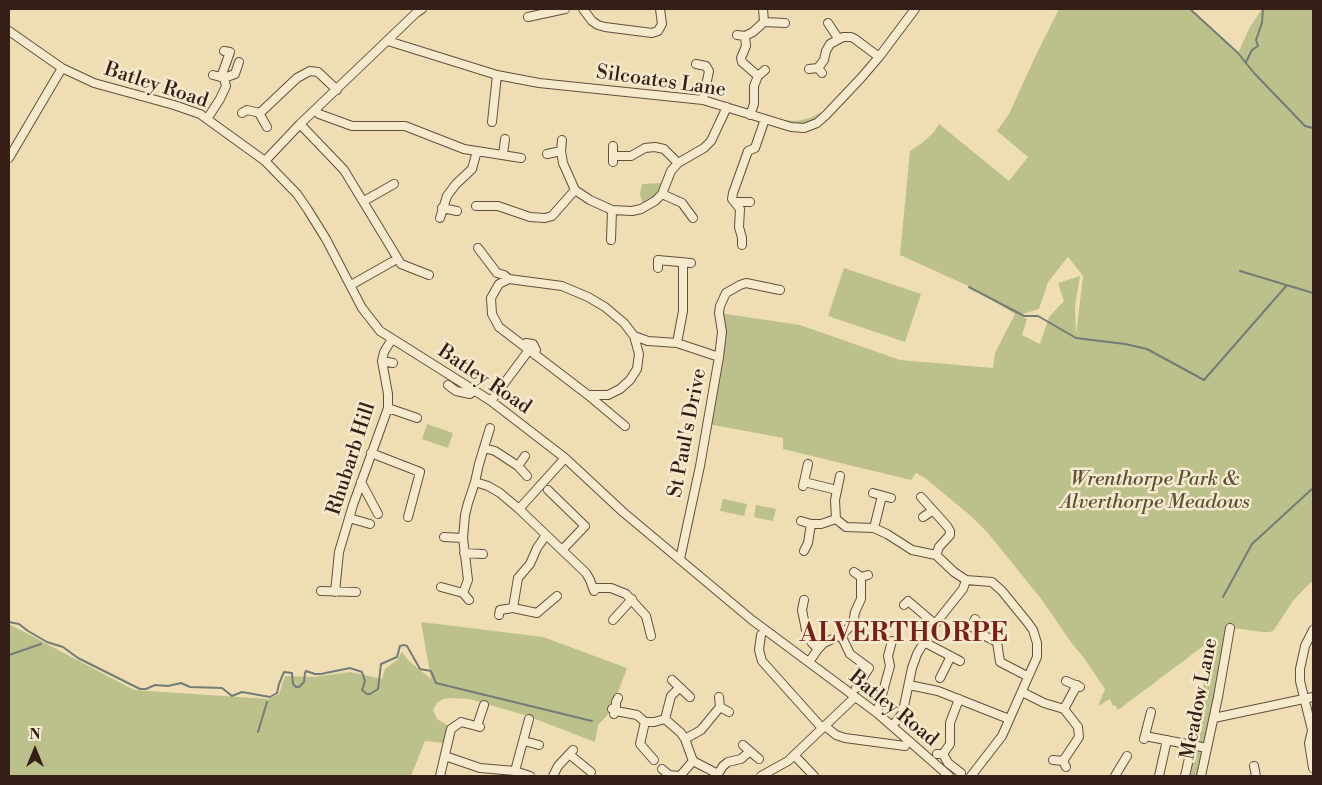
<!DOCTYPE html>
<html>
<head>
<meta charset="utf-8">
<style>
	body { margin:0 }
	#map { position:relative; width:1322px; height:785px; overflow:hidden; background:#efdeb4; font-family:"Libre Bodoni",serif }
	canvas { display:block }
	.frame { position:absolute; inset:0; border:10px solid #351e15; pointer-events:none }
	.north { position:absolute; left:10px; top:725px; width:50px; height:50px; -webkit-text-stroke:4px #f5eace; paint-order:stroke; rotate:0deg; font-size:14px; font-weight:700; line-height:20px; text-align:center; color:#351e15 }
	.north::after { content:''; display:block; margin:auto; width:18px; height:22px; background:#351e15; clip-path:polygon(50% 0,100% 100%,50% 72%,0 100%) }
</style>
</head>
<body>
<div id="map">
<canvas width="1322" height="785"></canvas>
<div class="frame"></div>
<div class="north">N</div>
</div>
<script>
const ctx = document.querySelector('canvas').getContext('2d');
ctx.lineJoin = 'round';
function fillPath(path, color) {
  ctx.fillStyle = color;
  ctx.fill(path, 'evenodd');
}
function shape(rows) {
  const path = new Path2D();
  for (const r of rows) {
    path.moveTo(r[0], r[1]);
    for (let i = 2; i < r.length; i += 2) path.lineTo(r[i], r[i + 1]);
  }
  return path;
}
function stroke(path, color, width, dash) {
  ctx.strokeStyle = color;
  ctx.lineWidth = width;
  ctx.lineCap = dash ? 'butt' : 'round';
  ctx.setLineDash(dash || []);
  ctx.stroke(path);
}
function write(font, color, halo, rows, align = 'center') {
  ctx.font = font + ' "Libre Bodoni",serif';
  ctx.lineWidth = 5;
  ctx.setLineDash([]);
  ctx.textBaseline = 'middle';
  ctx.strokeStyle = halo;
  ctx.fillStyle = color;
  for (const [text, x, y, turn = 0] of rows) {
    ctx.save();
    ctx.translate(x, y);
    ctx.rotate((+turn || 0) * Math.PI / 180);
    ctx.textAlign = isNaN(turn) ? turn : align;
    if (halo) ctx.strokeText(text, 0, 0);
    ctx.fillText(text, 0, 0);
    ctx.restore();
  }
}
const green = shape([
	[1059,9,1190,9,1238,53,1250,27,1262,9,1313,9,1313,581,1307,586,1293,601,1274,630,1270,632,1263,632,1233,628,1222,695,1205,776,1183,776,1214,638,1118,710,1115,705,1113,706,1110,699,1098,706,1105,689,1084,658,1070,641,1042,600,988,533,971,516,925,478,916,473,911,480,783,449,783,438,708,424,719,357,719,313,800,325,900,360,993,368,995,353,1015,314,975,289,900,255,910,151,922,143,934,132,939,124,1009,181,1028,157,997,131,1009,114,1036,55],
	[1068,257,1083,276,1076,335,1075,306,1080,276,1058,283,1064,301,1049,317,1040,344,1022,335,1027,319,1019,315,1039,309,1048,282],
	[824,111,816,119,806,124,796,125,781,120,797,121,810,118],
	[662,183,658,195,645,203,642,202,640,194,642,184],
	[844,268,921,294,905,342,828,316],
	[427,424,453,433,448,448,422,439],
	[723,499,747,504,744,516,720,511],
	[756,505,776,509,773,521,754,517],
	[421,622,543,637,627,668,611,711,598,725,595,742,525,715,469,699,451,698,443,699,437,703,433,710,437,719,449,726,444,743,425,741,411,776,9,776,9,624,134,690,269,699,279,694,285,676,314,677,350,672,382,679,385,669,397,660,402,652,409,661,431,679]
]);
const stream = shape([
	[1190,9,1238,53,1254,73,1305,126,1313,128],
	[1246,62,1252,50,1258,46,1256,40,1262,23,1263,9],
	[1240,271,1313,293],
	[969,287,1024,316,1038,316,1076,338,1125,344,1147,349,1204,380,1287,285],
	[1223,597,1252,544,1313,488],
	[9,622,19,624,28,631,47,642,63,647,78,658,140,689,146,689,155,685,168,686,181,683,190,687,222,688,232,696,242,692,270,697,277,693,279,684,284,672,292,673,293,684,296,687,299,687,304,682,305,673,306,671,315,674,321,674,350,668,362,672,365,681,362,690,367,694,370,694,378,689,381,664,397,657,400,646,404,645,407,646,420,669,431,671,436,683,592,721],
	[9,655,41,644],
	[258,732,267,702]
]);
const minor = shape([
	[583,9,592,21,598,25,605,27,652,33,658,31,662,24,660,9],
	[528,17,565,9],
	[764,22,785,23],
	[828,23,838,38],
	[9,31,62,68,94,83,174,105,200,114,265,161,297,194,308,210,326,239,362,308,380,331,491,401,565,458,623,512,752,620,877,713,949,776],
	[737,35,745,36,753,32,764,22,763,9],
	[745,36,746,46,741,58,742,62,758,76],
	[388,41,497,75,539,83,703,100,791,127,804,128,817,123,826,115,861,78,879,57,915,9],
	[696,64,706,66,709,71,703,100],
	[818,68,824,60,826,51,830,44,843,37,851,37,855,39,879,57],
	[809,69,818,68,822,73],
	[221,77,230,52,224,51],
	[224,78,235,74,239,62],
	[315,110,319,114,352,126,405,126,464,149,521,158],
	[242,113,247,110,260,113,297,78,310,71,318,72,337,90],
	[259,113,267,127],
	[750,115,754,104,754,86,758,76,765,70],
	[207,119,220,99,226,86,224,78,213,75],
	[492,122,497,75],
	[300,124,344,170,401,264,429,275],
	[562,140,561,151,563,163,575,190,590,200,612,210,632,211,641,209,655,201,662,194,671,171,678,163,704,148,711,141,727,107],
	[613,146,613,162],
	[547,154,561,151],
	[503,155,505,139],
	[613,156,631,156,645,148,655,147,664,149,678,163],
	[9,158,62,68],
	[265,161,300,124,416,13,422,9],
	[662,194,682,203,693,218],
	[364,201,394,184],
	[735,202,750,202],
	[476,206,498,206,530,217,545,218,552,216,575,190],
	[442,208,457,211],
	[440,218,447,196,456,184,472,169,477,151],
	[611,240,612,210],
	[742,245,742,238,739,227,740,209,732,199,733,193,748,151,755,148,765,119],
	[478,248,497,273,504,275,509,279,562,286,588,297,605,307,624,323,634,336,648,341,677,343,719,357,700,466,680,559],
	[658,268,658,260,691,263],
	[509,279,499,284,491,298,492,314,499,327,588,395,608,395,620,389,630,380,637,369,639,354,634,336],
	[351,285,397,259],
	[677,343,683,311,683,263],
	[523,345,526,343,533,344,536,350,535,355],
	[719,357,722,332,719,313,720,306,726,293,740,285,746,283,780,290],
	[382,361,393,363],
	[448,385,456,391,470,394,475,390],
	[588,395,625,426],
	[491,401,529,350],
	[388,408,417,418],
	[484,448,495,451,518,466,527,476],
	[371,453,420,472,408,517],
	[518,466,525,456],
	[361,482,378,514],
	[475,482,488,486,500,493,519,509,586,573,590,580,594,591],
	[804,482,837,490],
	[803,486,808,464],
	[548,490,585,526,563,549],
	[873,493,891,498],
	[921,497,947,526,950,531,950,535,939,547,936,555],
	[519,509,565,458],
	[923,517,932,511],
	[349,518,370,524],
	[836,519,835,500,840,476],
	[801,521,811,524,821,524,836,519,846,527,874,528,887,534,912,550,936,555,954,572,966,580,992,582,1002,591,1028,623,1033,630,1037,643,1037,657,1002,736,971,776],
	[874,528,882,496],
	[444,537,463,538],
	[804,551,808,543,811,524],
	[464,553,483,554],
	[854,572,861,577,868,575],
	[441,587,463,593,469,600],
	[593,588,611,588,626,594,646,616,651,636],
	[321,591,356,592],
	[335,592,339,552,353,505,388,408,388,394,382,361,384,352,392,339],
	[463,593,468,580,463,538,465,515,468,503,475,482,479,464,490,428],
	[804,600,802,610,806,630,812,643,818,649],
	[904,605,908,601,935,624],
	[513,608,518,578,530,564,537,548,546,535],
	[499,615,500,610,513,608,537,613,557,596],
	[613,620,632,599],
	[972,626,979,633,997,642,1000,662,1027,676],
	[965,627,972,626,975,619],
	[1313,630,1305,646,1300,669,1300,681,1313,734],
	[761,635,759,650,762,661,822,728],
	[841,635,850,654,869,668,856,688],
	[924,642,960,661],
	[809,662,818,649,824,643,841,635,853,624,855,612,861,599,861,577],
	[940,678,951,656],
	[672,680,690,697],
	[1066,681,1080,687],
	[909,685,938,691,1009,719],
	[1022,692,1044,703,1064,709,1078,727,1079,737,1063,761],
	[719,697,720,707,729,712],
	[612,709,616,711,637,715,645,722,654,722,665,719,681,733,685,739,693,761,718,774,718,776],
	[1064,709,1077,685],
	[877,713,890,666,888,656,892,641],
	[614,714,616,711,616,702,618,698],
	[1214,718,1313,697],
	[665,719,671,696,679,688],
	[645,722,640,744,654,760],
	[477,726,484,705],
	[825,726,836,735,845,738,905,746],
	[892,726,902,714,904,706,912,668,917,654,935,624,963,589,966,580],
	[1312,731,1309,743,1313,768],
	[1145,736,1207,748],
	[685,739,701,730,720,707],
	[1144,739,1151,712],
	[524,741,539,745],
	[743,745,759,759],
	[569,754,591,772],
	[937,754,943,754,948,763,961,773],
	[943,754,950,744,950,723,959,699],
	[794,755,814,776],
	[445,756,480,768,515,771,530,776],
	[1053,760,1063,761,1066,767],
	[1254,766,1256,776],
	[662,769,669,775,679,776],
	[515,771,529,719],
	[718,774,723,766,728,762,741,759,749,752],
	[440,776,451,729,461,722,480,727],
	[553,776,558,766,573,750],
	[680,776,693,761],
	[761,776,788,761,855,697],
	[1115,776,1127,756],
	[1159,776,1167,740],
	[1185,776,1192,745],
	[1201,776,1218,697,1230,628]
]);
const streetNames = [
	["Silcoates Lane",661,82,8],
	["Batley Road",156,86,18],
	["Batley Road",484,380,34],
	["St Paul's Drive",688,433,-79],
	["Rhubarb Hill",352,459,-72],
	["Meadow Lane",1200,699,-79],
	["Batley Road",893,709,39]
];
const parkNames = [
	["Wrenthorpe Park &",1155,480],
	["Alverthorpe Meadows",1155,503]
];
const districtNames = [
	["ALVERTHORPE",904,635]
];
fillPath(green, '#bcc08b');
stroke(stream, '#737c76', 2);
stroke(minor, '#644e3d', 10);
stroke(minor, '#f5eace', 8);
write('20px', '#351e15', '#f5eace', streetNames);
write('italic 20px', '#5e4f38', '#f5eace', parkNames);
ctx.letterSpacing = '1px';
write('bold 25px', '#7a1f14', '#f5eace', districtNames);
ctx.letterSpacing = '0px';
</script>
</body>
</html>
